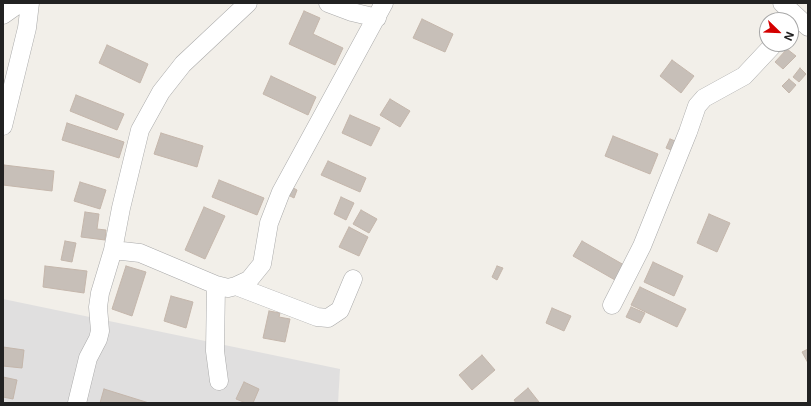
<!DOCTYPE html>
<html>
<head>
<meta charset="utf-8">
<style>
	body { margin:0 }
	#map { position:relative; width:811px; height:406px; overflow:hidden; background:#f2efe9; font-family:Inter,sans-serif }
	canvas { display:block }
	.frame { position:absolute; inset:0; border:4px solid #222; pointer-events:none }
	.north { position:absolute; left:759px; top:12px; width:40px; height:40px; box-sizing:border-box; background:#fff; border:1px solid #a7a7a7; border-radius:50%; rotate:113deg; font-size:11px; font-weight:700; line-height:16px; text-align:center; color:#222 }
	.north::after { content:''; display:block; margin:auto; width:14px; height:18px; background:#d40000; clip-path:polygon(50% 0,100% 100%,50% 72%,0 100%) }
</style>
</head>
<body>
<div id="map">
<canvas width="811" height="406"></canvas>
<div class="frame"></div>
<div class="north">N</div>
</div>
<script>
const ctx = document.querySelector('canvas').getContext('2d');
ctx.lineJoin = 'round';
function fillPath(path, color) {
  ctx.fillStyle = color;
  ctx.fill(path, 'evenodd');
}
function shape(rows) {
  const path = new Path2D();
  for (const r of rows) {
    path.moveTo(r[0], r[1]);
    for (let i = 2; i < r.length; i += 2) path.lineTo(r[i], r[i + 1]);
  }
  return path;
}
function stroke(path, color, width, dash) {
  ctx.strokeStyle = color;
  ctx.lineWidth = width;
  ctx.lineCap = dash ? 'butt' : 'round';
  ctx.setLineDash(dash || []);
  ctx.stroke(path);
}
const residential = shape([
	[3,299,340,369,338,403,3,403]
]);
const building = shape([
	[304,11,320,18,313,34,343,48,335,65,289,44,304,11],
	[422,19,453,34,445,52,413,38,422,19],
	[107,45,148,64,140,83,99,63,107,45],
	[787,49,796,56,783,69,775,62,787,49],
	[672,60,694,76,681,93,660,76,672,60],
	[800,68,806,74,799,82,793,77,800,68],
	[271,76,316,97,308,115,263,94,271,76],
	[789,79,796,85,789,93,782,86,789,79],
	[76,95,124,114,117,130,70,111,76,95],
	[390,99,410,111,400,127,380,115,390,99],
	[350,115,380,128,371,146,342,133,350,115],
	[67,123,124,142,119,158,62,140,67,123],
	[161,133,203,146,197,167,154,154,161,133],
	[613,136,658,154,650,174,605,156,613,136],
	[670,139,678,142,674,151,666,148,670,139],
	[328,161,366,178,360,192,321,175,328,161],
	[4,165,54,171,52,191,3,185,4,165],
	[219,180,264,198,257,215,212,197,219,180],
	[80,182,106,190,100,209,74,201,80,182],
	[288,185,297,190,294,198,284,193,288,185],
	[341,197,354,203,346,220,334,214,341,197],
	[204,207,225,216,205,259,185,250,204,207],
	[361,210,377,219,369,233,353,224,361,210],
	[85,212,99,214,97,229,106,230,105,240,81,237,85,212],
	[709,214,730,223,717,252,697,243,709,214],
	[349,227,368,237,359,256,339,247,349,227],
	[65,241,76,243,72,262,61,260,65,241],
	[582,241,624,265,615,280,573,256,582,241],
	[653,262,683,276,674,296,644,282,653,262],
	[45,266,87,271,84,293,43,287,45,266],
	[126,266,146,272,132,316,112,309,126,266],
	[497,266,503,268,497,280,492,277,497,266],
	[640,287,686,309,677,327,631,305,640,287],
	[171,296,193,302,186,328,164,321,171,296],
	[631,307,645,313,640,323,626,317,631,307],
	[552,308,571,316,564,331,546,323,552,308],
	[269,311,280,313,279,317,290,319,285,342,263,338,269,311],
	[3,347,24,350,22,368,3,366,3,347],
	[808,349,808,363,802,352,808,349],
	[482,355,495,370,472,390,459,375,482,355],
	[3,377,17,380,13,399,3,397,3,377],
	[244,382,259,389,253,403,246,403,236,399,244,382],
	[528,388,539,402,516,403,514,400,528,388],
	[104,389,149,403,100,403,104,389]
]);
const minor = shape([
	[328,3,352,12,377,18],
	[782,3,808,27],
	[3,15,20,3],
	[3,126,27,28,30,3],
	[113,250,140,253,216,285,228,288,236,286,249,280,262,264,269,223,281,192,384,3],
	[216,285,215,351,219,381],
	[236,286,317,317,328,318,340,310,353,279],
	[612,305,642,246,688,132,697,106,704,98,744,76,774,44],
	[77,403,88,358,98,339,100,331,98,307,100,293,113,250,121,208,140,130,161,92,183,64,248,3]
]);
fillPath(residential, '#e0dfdf');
fillPath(building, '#c7bfb8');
stroke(building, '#c4b6ab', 1);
stroke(minor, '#a9a9a9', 19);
stroke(minor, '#fff', 18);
</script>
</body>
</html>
